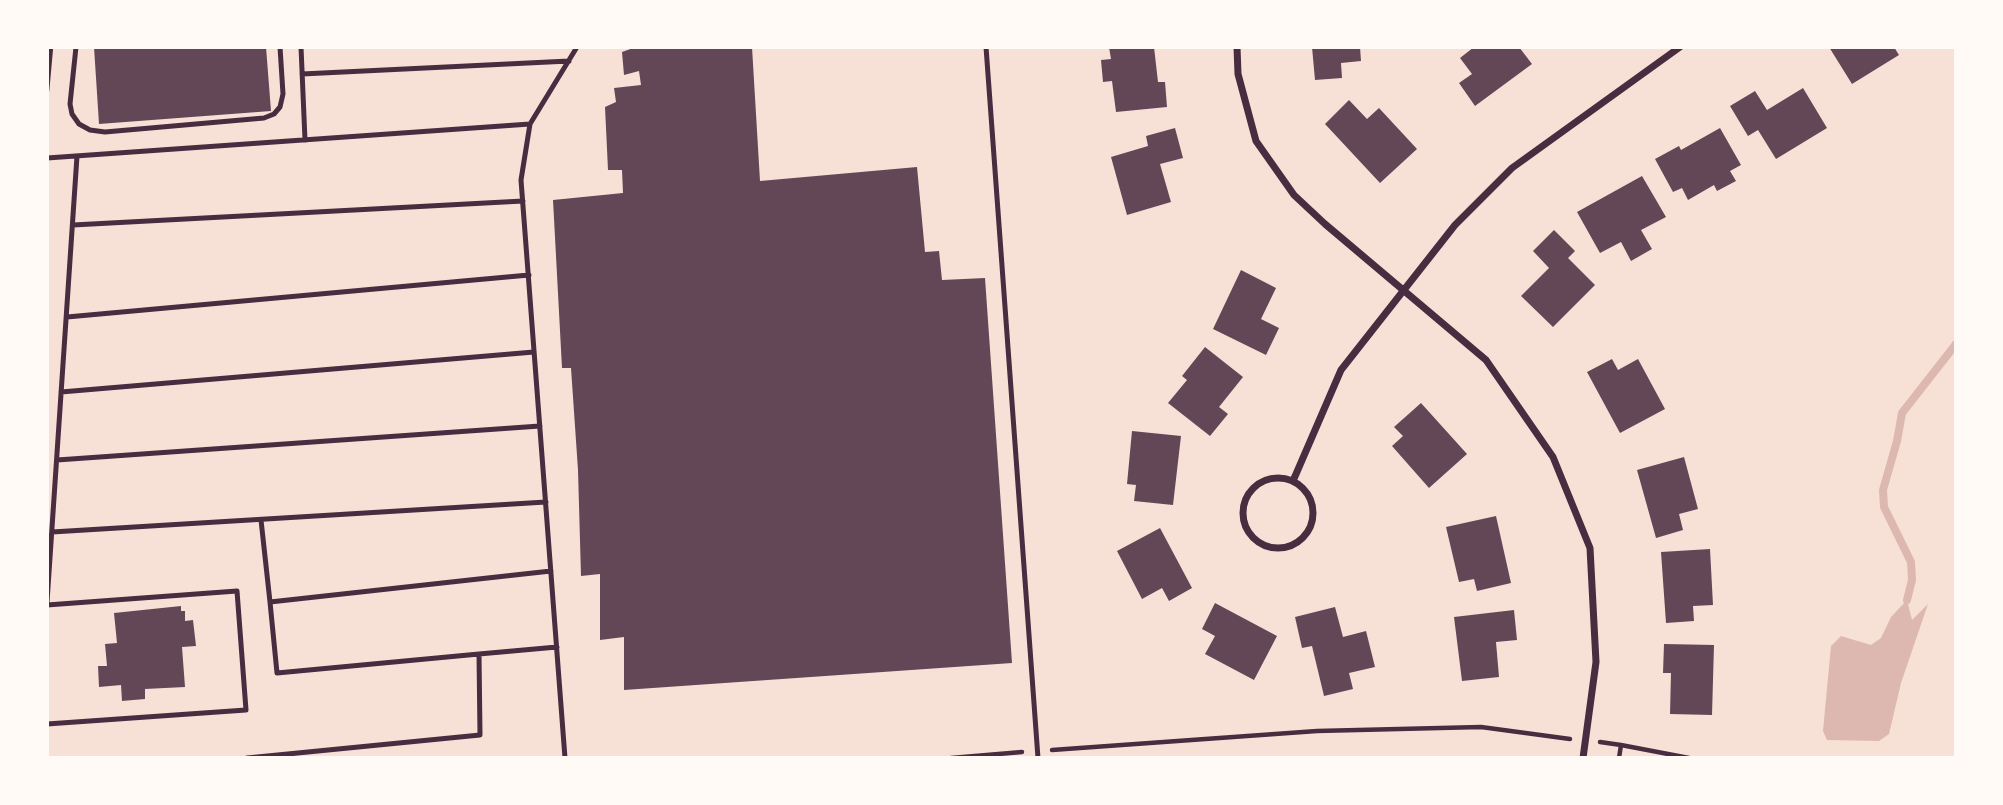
<!DOCTYPE html>
<html>
<head>
<meta charset="utf-8">
<style>
	body { margin:0 }
	#map { position:relative; width:2003px; height:805px; overflow:hidden; background:#f7e1d7; font-family:Ubuntu,sans-serif }
	canvas { display:block }
	.frame { position:absolute; inset:0; border:49px solid #fffaf5; pointer-events:none }
</style>
</head>
<body>
<div id="map">
<canvas width="2003" height="805"></canvas>
<div class="frame"></div>
</div>
<script>
const ctx = document.querySelector('canvas').getContext('2d');
ctx.lineJoin = 'round';
function fillPath(path, color) {
  ctx.fillStyle = color;
  ctx.fill(path, 'evenodd');
}
function shape(rows) {
  const path = new Path2D();
  for (const r of rows) {
    if (r.length === 3) {
      path.moveTo(r[0] + r[2], r[1]);
      path.arc(r[0], r[1], r[2], 0, 2 * Math.PI);
      continue;
    }
    path.moveTo(r[0], r[1]);
    for (let i = 2; i < r.length; i += 2) path.lineTo(r[i], r[i + 1]);
  }
  return path;
}
function stroke(path, color, width, dash) {
  ctx.strokeStyle = color;
  ctx.lineWidth = width;
  ctx.lineCap = dash ? 'butt' : 'round';
  ctx.setLineDash(dash || []);
  ctx.stroke(path);
}
const water = shape([
	[1907,600,1912,620,1928,604,1901,683,1889,734,1879,741,1827,740,1823,731,1831,646,1841,636,1871,645,1881,638,1891,617]
]);
const stream = shape([
	[1907,600,1912,580,1911,562,1884,507,1883,490,1897,441,1902,413,1956,344]
]);
const building = shape([
	[94,47,266,47,271,111,99,124],
	[636,47,752,47,760,181,917,167,925,252,939,251,942,280,985,278,1012,663,624,690,624,637,600,640,600,574,581,576,578,470,571,368,562,368,553,200,623,193,622,170,608,170,605,107,616,102,614,88,641,85,639,71,624,75,622,52],
	[1109,47,1154,47,1158,82,1165,82,1167,107,1116,112,1112,81,1103,82,1101,60,1111,59],
	[1312,47,1360,47,1361,61,1341,63,1342,78,1315,80],
	[1474,47,1519,47,1532,64,1475,106,1459,83,1472,74,1460,58],
	[1829,47,1894,47,1899,55,1852,84],
	[1803,88,1827,128,1776,159,1758,130,1748,136,1730,106,1755,91,1767,110],
	[1349,100,1367,119,1379,108,1417,149,1380,183,1325,124],
	[1175,128,1183,158,1160,164,1171,202,1127,215,1111,157,1148,146,1146,136],
	[1720,128,1741,165,1730,171,1736,181,1717,191,1714,185,1688,200,1682,188,1673,192,1655,159,1679,146,1681,150],
	[1642,176,1666,217,1641,230,1652,249,1631,261,1621,242,1600,253,1577,212],
	[1554,230,1575,251,1568,258,1595,285,1553,327,1521,296,1549,268,1533,251],
	[1241,270,1276,288,1261,319,1279,328,1266,355,1213,329],
	[1205,347,1243,377,1219,407,1228,414,1210,436,1168,403,1187,380,1182,376],
	[1612,359,1618,370,1638,359,1665,409,1620,433,1587,372],
	[1421,403,1467,454,1429,488,1392,446,1403,436,1394,427],
	[1132,431,1181,436,1173,505,1134,501,1136,485,1127,484],
	[1684,457,1698,509,1679,514,1683,530,1656,538,1637,470],
	[1496,516,1511,583,1477,591,1474,579,1459,582,1446,527],
	[1160,528,1192,588,1169,601,1162,588,1142,599,1117,551],
	[1710,549,1713,605,1693,606,1694,621,1666,623,1661,552],
	[1215,603,1277,636,1254,680,1205,654,1215,636,1202,629],
	[181,606,181,611,185,611,185,621,193,620,196,646,182,647,185,687,145,689,145,699,122,701,121,685,99,687,98,666,107,666,105,644,117,643,114,613],
	[1335,607,1343,637,1366,631,1375,667,1349,673,1353,689,1324,696,1312,646,1302,648,1295,617],
	[1514,610,1517,640,1496,642,1499,677,1462,681,1454,617],
	[1664,644,1714,645,1712,715,1670,714,1671,673,1663,673]
]);
const path = shape([
	[47,91,51,47],
	[1600,742,1621,745,1619,758],
	[1621,745,1689,758],
	[1052,750,1317,731,1481,727,1570,739],
	[951,758,1022,752]
]);
const service = shape([
	[76,47,70,104,72,114,79,124,90,130,105,132,264,118,274,114,280,107,283,94,280,47],
	[301,47,305,140],
	[986,47,1038,758],
	[302,74,569,61],
	[47,158,530,124],
	[73,225,523,201],
	[67,317,529,275],
	[61,392,534,352],
	[57,460,540,426],
	[261,520,270,602,551,571],
	[52,532,546,502],
	[47,602,77,156],
	[270,602,277,673,479,654],
	[47,605,237,591,246,710,47,724],
	[247,758,480,735,479,654,557,647],
	[565,758,521,180,530,124,577,47]
]);
const minor = shape([
	[1237,47,1238,74,1256,141,1294,195,1325,224,1486,360,1553,457,1590,548,1596,662,1583,758],
	[1278,513,35],
	[1293,481,1341,370,1455,225,1512,168,1680,47]
]);
fillPath(water, '#dcb8b0');
stroke(stream, '#dcb8b0', 8);
fillPath(building, '#644757');
stroke(path, '#4a2c40', 4.5);
stroke(service, '#4a2c40', 5);
stroke(minor, '#4a2c40', 7);
</script>
</body>
</html>
